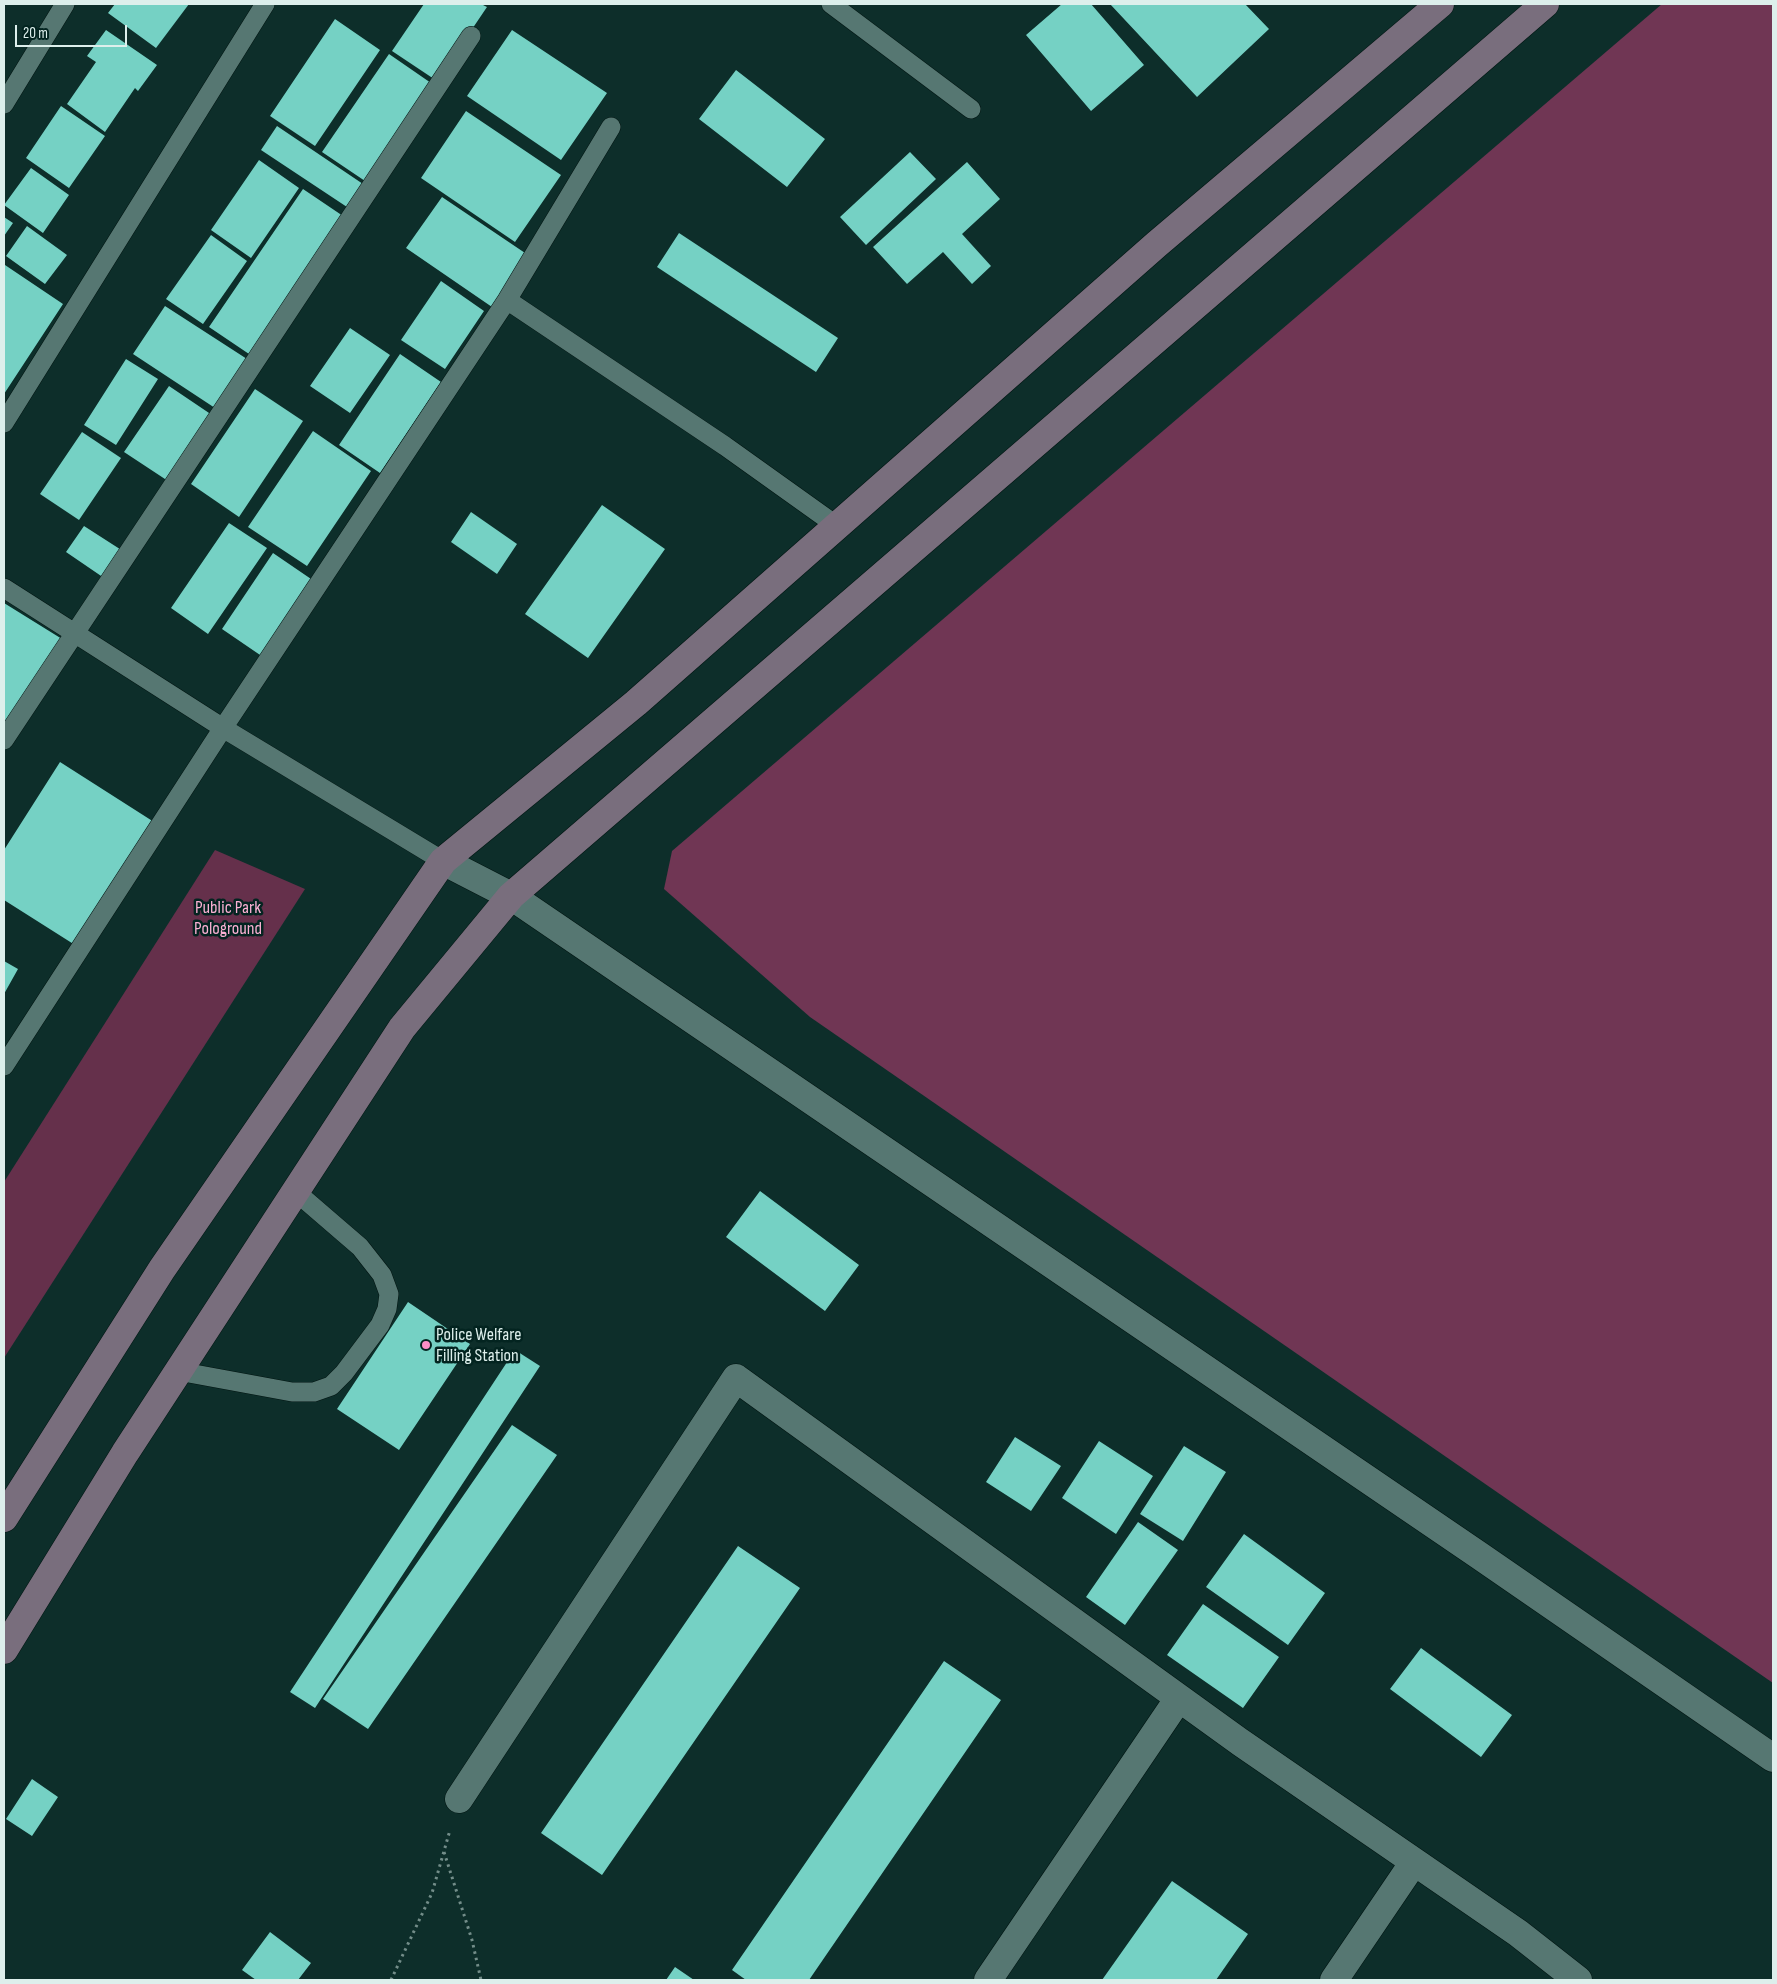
<!DOCTYPE html>
<html>
<head>
<meta charset="utf-8">
<style>
	body { margin:0 }
	#map { position:relative; width:1777px; height:1984px; overflow:hidden; background:#0d2e2a; font-family:"Sofia Sans Condensed",sans-serif }
	canvas { display:block }
	.frame { position:absolute; inset:0; border:5px solid #ddefec; pointer-events:none }
	.scale { position:absolute; left:15px; top:25px; width:112px; height:22px; box-sizing:border-box; border:2px solid #ddefec; border-top:0; padding-left:6px; font-size:15px; line-height:18px; white-space:nowrap; color:#ddefec; -webkit-text-stroke:4px #032420; paint-order:stroke }
</style>
</head>
<body>
<div id="map">
<canvas width="1777" height="1984"></canvas>
<div class="frame"></div>
<div class="scale">20 m</div>
</div>
<script>
const ctx = document.querySelector('canvas').getContext('2d');
ctx.lineJoin = 'round';
function fillPath(path, color) {
  ctx.fillStyle = color;
  ctx.fill(path, 'evenodd');
}
function shape(rows) {
  const path = new Path2D();
  for (const r of rows) {
    path.moveTo(r[0], r[1]);
    for (let i = 2; i < r.length; i += 2) path.lineTo(r[i], r[i + 1]);
  }
  return path;
}
function stroke(path, color, width, dash) {
  ctx.strokeStyle = color;
  ctx.lineWidth = width;
  ctx.lineCap = dash ? 'butt' : 'round';
  ctx.setLineDash(dash || []);
  ctx.stroke(path);
}
function write(font, color, halo, rows, align = 'center') {
  ctx.font = font + ' "Sofia Sans Condensed",sans-serif';
  ctx.lineWidth = 5;
  ctx.setLineDash([]);
  ctx.textBaseline = 'middle';
  ctx.strokeStyle = halo;
  ctx.fillStyle = color;
  for (const [text, x, y, turn = 0] of rows) {
    ctx.save();
    ctx.translate(x, y);
    ctx.rotate((+turn || 0) * Math.PI / 180);
    ctx.textAlign = isNaN(turn) ? turn : align;
    if (halo) ctx.strokeText(text, 0, 0);
    ctx.fillText(text, 0, 0);
    ctx.restore();
  }
}
const green = shape([
	[215,850,305,889,4,1358,4,1182]
]);
const forest = shape([
	[1662,4,1773,4,1773,1683,810,1017,664,889,672,851]
]);
const building = shape([
	[115,4,189,4,156,48,108,13],
	[424,4,481,4,487,7,437,81,392,51],
	[1062,4,1091,4,1144,65,1091,111,1026,35],
	[1110,4,1245,4,1269,29,1197,97],
	[335,19,380,50,315,146,270,116],
	[106,30,157,65,138,91,135,88,105,132,67,104,96,62,87,56],
	[512,30,607,93,561,160,467,96],
	[389,54,431,83,365,181,322,152],
	[736,70,825,139,787,187,699,119],
	[61,106,105,136,69,188,26,158],
	[466,111,561,175,515,242,421,178],
	[277,126,363,184,347,207,261,150],
	[910,152,936,179,866,245,840,217],
	[259,160,299,188,251,258,211,230],
	[967,162,1000,199,962,234,991,266,972,284,943,252,907,284,873,247],
	[31,168,69,195,43,233,4,205],
	[303,189,343,216,249,354,209,327],
	[442,197,528,255,492,307,406,248],
	[4,217,13,223,4,236],
	[27,226,67,255,45,284,6,256],
	[679,233,838,338,816,372,657,267],
	[211,235,247,261,203,324,166,299],
	[5,265,63,304,4,394,4,266],
	[441,281,484,311,445,369,401,340],
	[165,306,247,359,215,408,133,354],
	[350,328,390,355,350,413,310,386],
	[400,354,441,382,380,473,339,445],
	[126,359,158,379,116,445,84,425],
	[169,386,212,415,168,481,124,452],
	[255,389,303,421,239,517,191,484],
	[313,431,371,471,307,566,248,527],
	[82,432,121,458,79,520,40,494],
	[602,505,665,549,588,658,525,614],
	[471,512,517,544,497,574,451,542],
	[229,523,267,548,208,634,171,608],
	[84,526,126,553,107,580,66,552],
	[273,553,314,581,263,657,222,629],
	[4,603,62,639,4,733],
	[60,762,154,822,75,945,4,900,4,850],
	[4,961,18,969,4,994],
	[760,1191,859,1265,825,1311,726,1237],
	[408,1302,470,1344,399,1450,337,1409],
	[515,1350,540,1366,315,1708,290,1692],
	[512,1425,557,1455,368,1729,323,1699],
	[1015,1437,1061,1466,1031,1511,986,1482],
	[1099,1441,1153,1476,1116,1534,1062,1498],
	[1184,1446,1226,1472,1183,1541,1140,1514],
	[1138,1522,1178,1550,1125,1625,1086,1597],
	[1244,1534,1325,1593,1288,1645,1206,1587],
	[738,1546,800,1588,602,1875,541,1833],
	[1203,1604,1279,1657,1243,1708,1167,1655],
	[1421,1648,1512,1715,1481,1757,1390,1689],
	[944,1661,1001,1700,809,1980,746,1980,732,1970],
	[32,1779,58,1797,32,1836,6,1819],
	[1172,1881,1248,1934,1216,1980,1102,1980],
	[270,1932,311,1963,298,1980,256,1980,242,1970],
	[675,1967,694,1980,666,1980]
]);
const path = shape([
	[444,1852,472,1940,481,1980],
	[391,1980,432,1893,450,1830]
]);
const service = shape([
	[831,4,971,109],
	[4,104,65,4],
	[507,300,725,446,837,526],
	[4,423,265,4],
	[4,588,223,728,443,861],
	[4,740,471,36],
	[4,1066,223,728,507,300,611,127],
	[178,1371,292,1392,314,1392,331,1386,344,1373,380,1325,387,1309,389,1294,382,1275,360,1247,295,1191]
]);
const minor = shape([
	[459,1799,736,1378,1240,1742,1518,1933,1578,1980],
	[988,1980,1179,1698],
	[1334,1980,1414,1862]
]);
const tertiary = shape([
	[443,861,511,896,1480,1556,1773,1758]
]);
const secondary = shape([
	[4,1518,162,1269,443,861,636,703,1157,244,1440,4],
	[4,1650,125,1453,402,1028,511,896,1545,4]
]);
const markers = [
	[426,1345,5,"#fb8fc6"]
];
const parkNames = [
	["Public Park",228,908],
	["Pologround",228,929]
];
const poiNames = [
	["Police Welfare",436,1335],
	["Filling Station",436,1356]
];
fillPath(green, '#65304b');
fillPath(forest, '#703654');
fillPath(building, '#75d1c4');
stroke(service, '#001512', 20);
stroke(minor, '#001512', 29);
stroke(tertiary, '#001512', 29);
stroke(secondary, '#001512', 29);
stroke(path, '#738d89', 3, [2.5, 4]);
stroke(service, '#567772', 19);
stroke(minor, '#567772', 28);
stroke(tertiary, '#567772', 28);
stroke(secondary, '#796e7d', 28);
for (const [x, y, r, color] of markers) {
  const dot = new Path2D();
  dot.arc(x, y, r, 0, 2 * Math.PI);
  ctx.fillStyle = color;
  ctx.fill(dot);
  stroke(dot, '#032420', 2);
}
write('18px', '#fbb1d4', '#032420', parkNames);
write('18px', '#ddefec', '#032420', poiNames, 'left');
</script>
</body>
</html>
